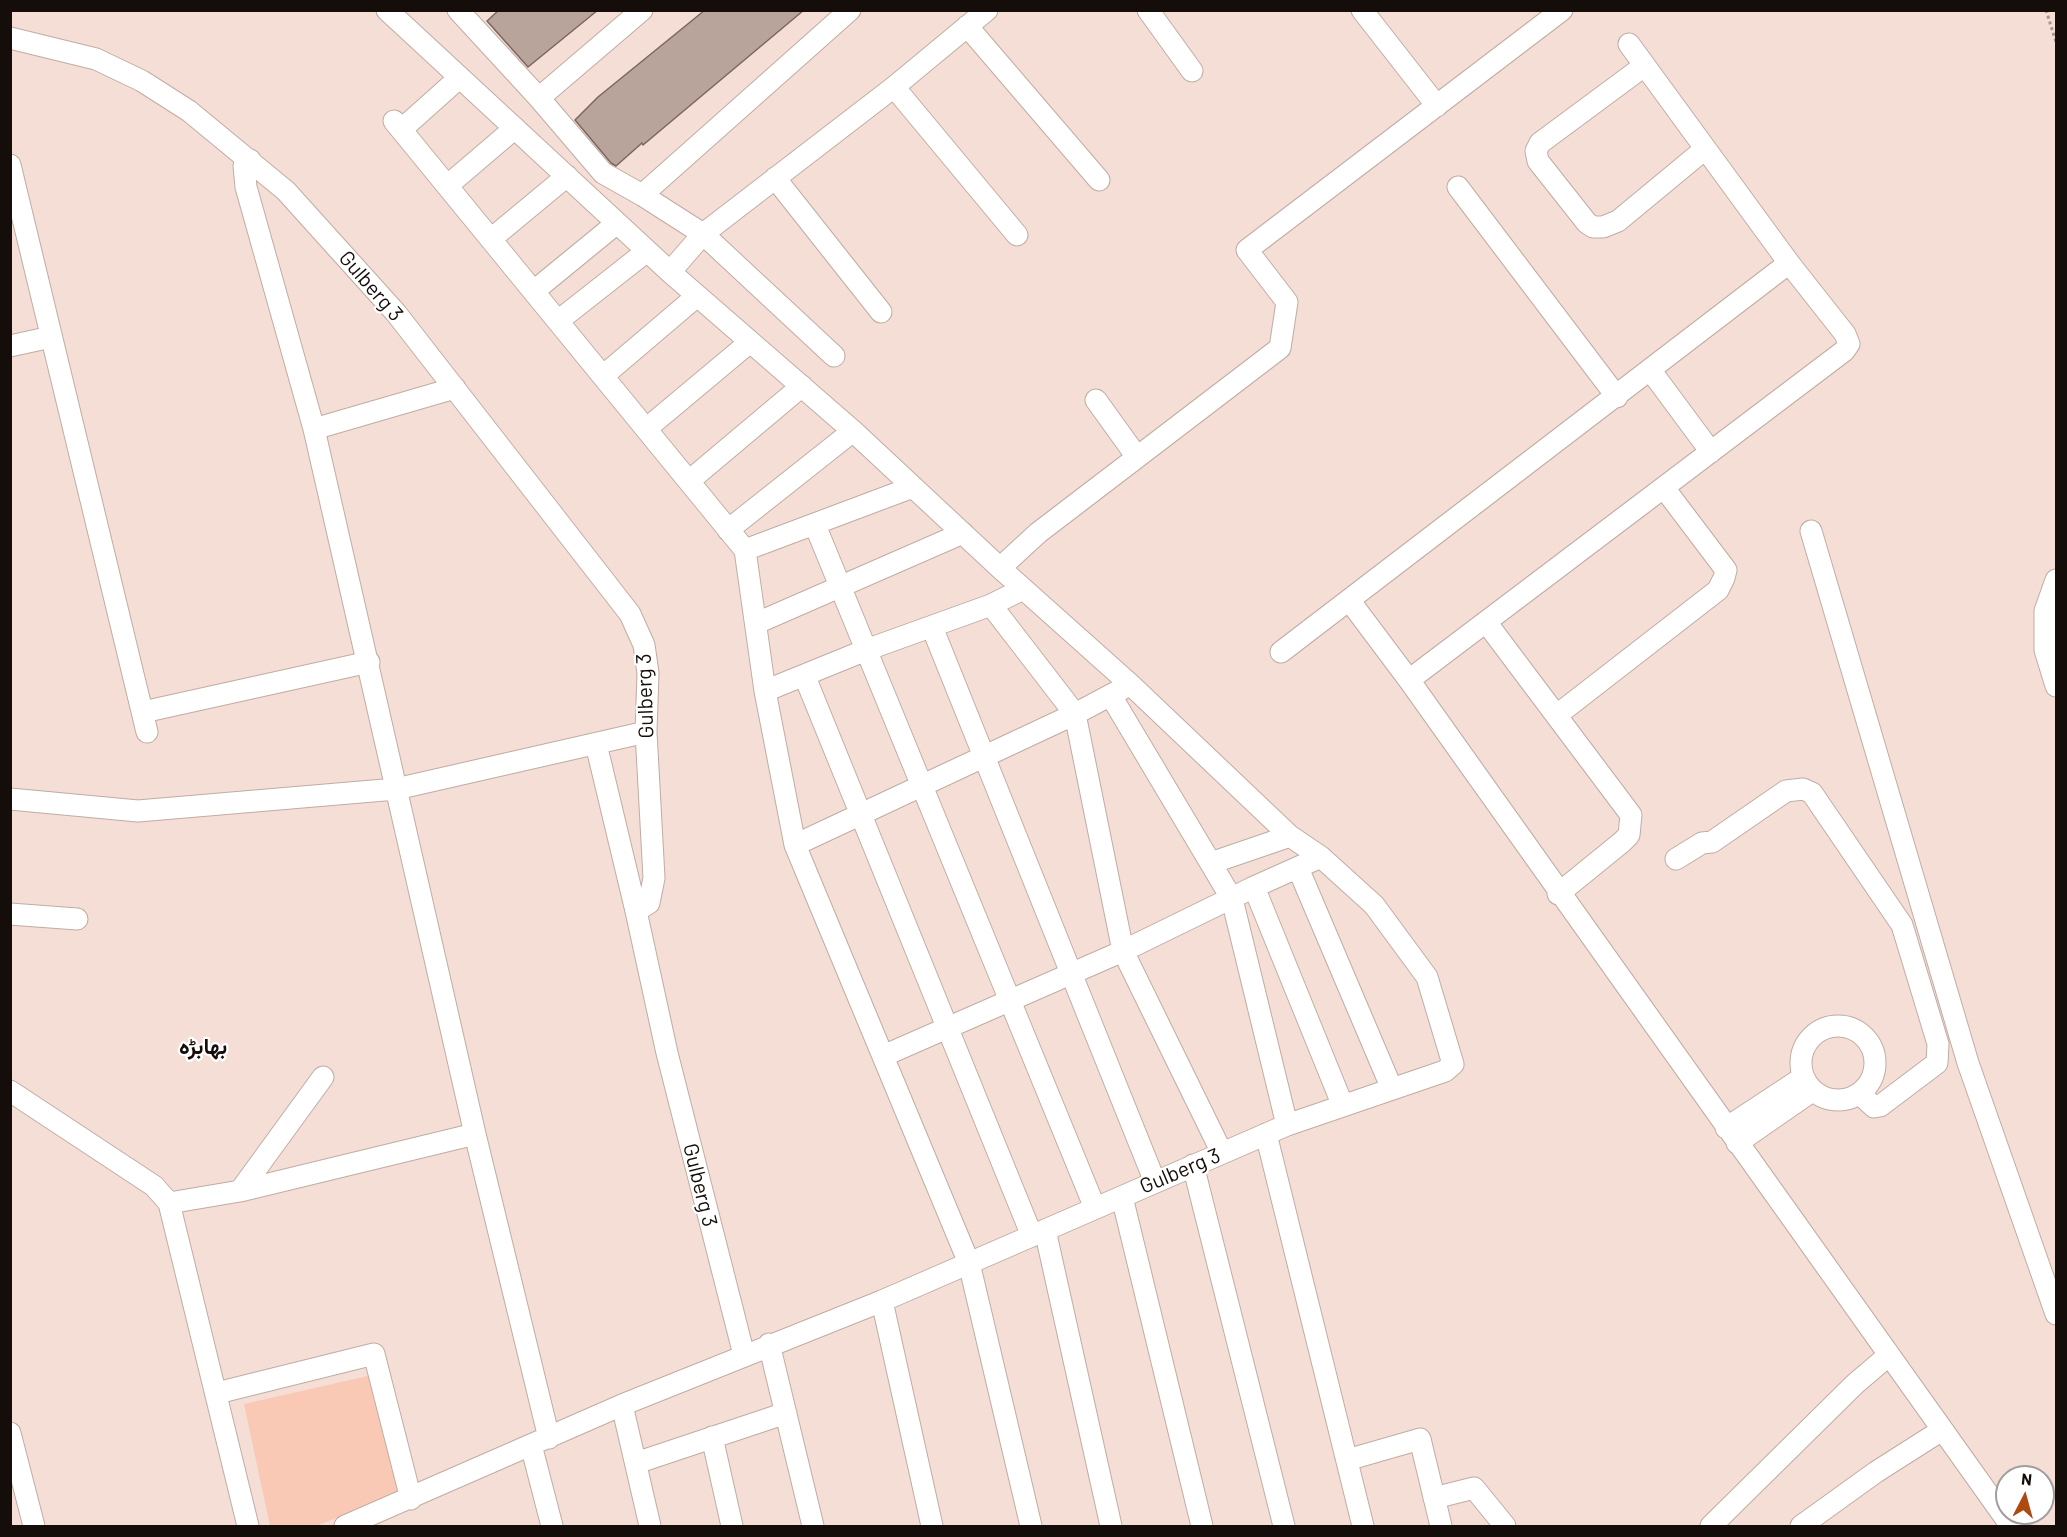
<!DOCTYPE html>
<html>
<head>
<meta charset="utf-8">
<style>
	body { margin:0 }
	#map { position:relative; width:2067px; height:1537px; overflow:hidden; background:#f4ded5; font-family:Barlow,sans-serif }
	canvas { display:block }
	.frame { position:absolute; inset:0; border:12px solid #140d0a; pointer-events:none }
	.north { position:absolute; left:1995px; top:1465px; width:60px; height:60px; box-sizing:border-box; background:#fff; border:2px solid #a19e9d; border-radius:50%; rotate:6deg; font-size:16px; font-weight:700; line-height:24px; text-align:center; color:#140d0a }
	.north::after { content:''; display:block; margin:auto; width:21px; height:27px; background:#ad4a11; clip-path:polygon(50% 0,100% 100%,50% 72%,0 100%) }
</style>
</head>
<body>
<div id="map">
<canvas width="2067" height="1537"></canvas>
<div class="frame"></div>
<div class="north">N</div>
</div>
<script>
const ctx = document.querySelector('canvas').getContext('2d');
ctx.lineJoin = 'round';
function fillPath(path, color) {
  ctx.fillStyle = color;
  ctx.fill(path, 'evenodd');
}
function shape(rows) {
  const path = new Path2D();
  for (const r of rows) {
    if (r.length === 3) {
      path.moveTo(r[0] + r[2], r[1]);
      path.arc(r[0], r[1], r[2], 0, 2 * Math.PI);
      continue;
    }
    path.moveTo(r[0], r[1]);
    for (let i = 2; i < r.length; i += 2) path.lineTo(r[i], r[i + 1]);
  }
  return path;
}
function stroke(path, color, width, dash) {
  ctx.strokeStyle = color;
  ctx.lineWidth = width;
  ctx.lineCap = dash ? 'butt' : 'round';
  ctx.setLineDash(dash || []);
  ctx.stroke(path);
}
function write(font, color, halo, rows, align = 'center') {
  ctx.font = font + ' Barlow,Vazirmatn,sans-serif';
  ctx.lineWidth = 4.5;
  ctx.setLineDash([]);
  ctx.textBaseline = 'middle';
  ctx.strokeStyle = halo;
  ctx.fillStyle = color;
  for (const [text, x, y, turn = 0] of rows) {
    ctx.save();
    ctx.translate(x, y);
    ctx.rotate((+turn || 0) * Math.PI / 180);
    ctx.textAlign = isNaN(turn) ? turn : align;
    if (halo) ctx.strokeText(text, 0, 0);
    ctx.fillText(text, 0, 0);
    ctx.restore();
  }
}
const green = shape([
	[372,1375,404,1491,316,1526,270,1526,244,1404]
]);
const building = shape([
	[499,10,598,10,528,67,487,21,499,10],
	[705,10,804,10,643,145,642,143,616,166,611,163,575,120,598,97,705,10]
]);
const path = shape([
	[2046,10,2056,42]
]);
const minor = shape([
	[458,10,539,98,603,173,642,195,703,234,834,356],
	[1148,10,1192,71],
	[1362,10,1437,106],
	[967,26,1099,180],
	[10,38,96,59,142,81,189,111,286,191,396,313,630,614,644,645,648,673,646,732,654,878,649,903,636,911,667,1053,744,1355],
	[1644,66,1540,143,1536,151,1538,161,1587,223,1593,227,1603,227,1618,221,1705,149],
	[894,87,1017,235],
	[539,98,642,10],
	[394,121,745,550,765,691,795,845,969,1263,1031,1526],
	[402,129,459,78],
	[250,160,244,166,246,187,314,429,475,1134,549,1438],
	[10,165,147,732],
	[775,178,881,312],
	[447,186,515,128],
	[1458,187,1617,397],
	[642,195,850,10],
	[491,239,567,176],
	[670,272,703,234,894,87,987,10],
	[534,291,617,223],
	[558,321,647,251],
	[10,346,51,337],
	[1651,371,1711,452],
	[603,376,697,296],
	[1096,400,1137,457],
	[314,429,455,388],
	[646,429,750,342],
	[689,481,802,386],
	[815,525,1095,1208],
	[728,530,853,431],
	[1811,531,1968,1063,2056,1314],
	[745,550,913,487],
	[1000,568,1038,533,1280,348,1287,302,1247,250,1562,10],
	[2056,580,2045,611,2045,650,2056,686],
	[1349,600,1409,680,2011,1526],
	[991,605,1075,714,1123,951,1222,1153],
	[1486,622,1631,815,1629,835,1622,842,1558,894],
	[757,623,963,533],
	[932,627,1155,1182],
	[1281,652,1789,263],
	[805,677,1032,1236],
	[1409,680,1844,351,1849,344,1845,334,1789,263,1629,44],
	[765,691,866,650,991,605,1023,589],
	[1111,696,1232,899,1287,1125],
	[143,712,369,662],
	[1557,715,1718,590,1724,578,1726,570,1664,488],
	[596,744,636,911],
	[10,799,138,811,396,789,646,732],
	[795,845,1075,714,1122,689],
	[1676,859,1702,843,1712,842,1786,791,1803,789,1812,793,1902,925,1938,1044,1937,1063,1880,1106,1874,1107,1860,1094],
	[1211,863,1290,836],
	[1298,868,1392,1089],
	[1254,887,1343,1106],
	[10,914,77,919],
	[1838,1063,37],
	[883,1056,1123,951,1254,887,1321,857],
	[10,1091,154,1186,169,1203,248,1526],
	[1726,1128,1802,1078],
	[1266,1134,1363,1526],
	[1737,1143,1812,1091],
	[1193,1165,1284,1526],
	[240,1191,323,1077],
	[1122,1197,1202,1526],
	[169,1203,240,1191,475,1134],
	[1045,1230,1111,1526],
	[882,1301,932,1526],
	[769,1344,813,1526],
	[217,1393,374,1354,411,1499],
	[622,1405,650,1526],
	[10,1433,34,1526],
	[712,1437,732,1526],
	[531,1445,552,1526],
	[1347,1460,1420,1439,1441,1526],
	[636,1463,786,1413],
	[1434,1498,1474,1488,1505,1526],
	[345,1526,622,1405,882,1301,1287,1125,1445,1071,1453,1064,1427,977,1374,905,1321,857,1290,836,1131,685,1000,568,853,431,670,272,387,10],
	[1711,1526,1855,1384,1889,1355],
	[1801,1526,1876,1472,1942,1430]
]);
const streetNames = [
	["Gulberg 3",371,286,49],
	["Gulberg 3",645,696,-92],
	["Gulberg 3",1180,1171,-23],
	["Gulberg 3",700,1185,76]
];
const neighbourhoodNames = [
	["بھابڑہ",203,1047]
];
fillPath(green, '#f9c9b5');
fillPath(building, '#b9a49b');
stroke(building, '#79665e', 1.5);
stroke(minor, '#c1aca3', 23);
stroke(path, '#a6968f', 3, [3, 3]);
stroke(minor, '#fff', 21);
write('21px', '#140d0a', '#fff', streetNames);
write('bold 22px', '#140d0a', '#fff', neighbourhoodNames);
</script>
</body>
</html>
